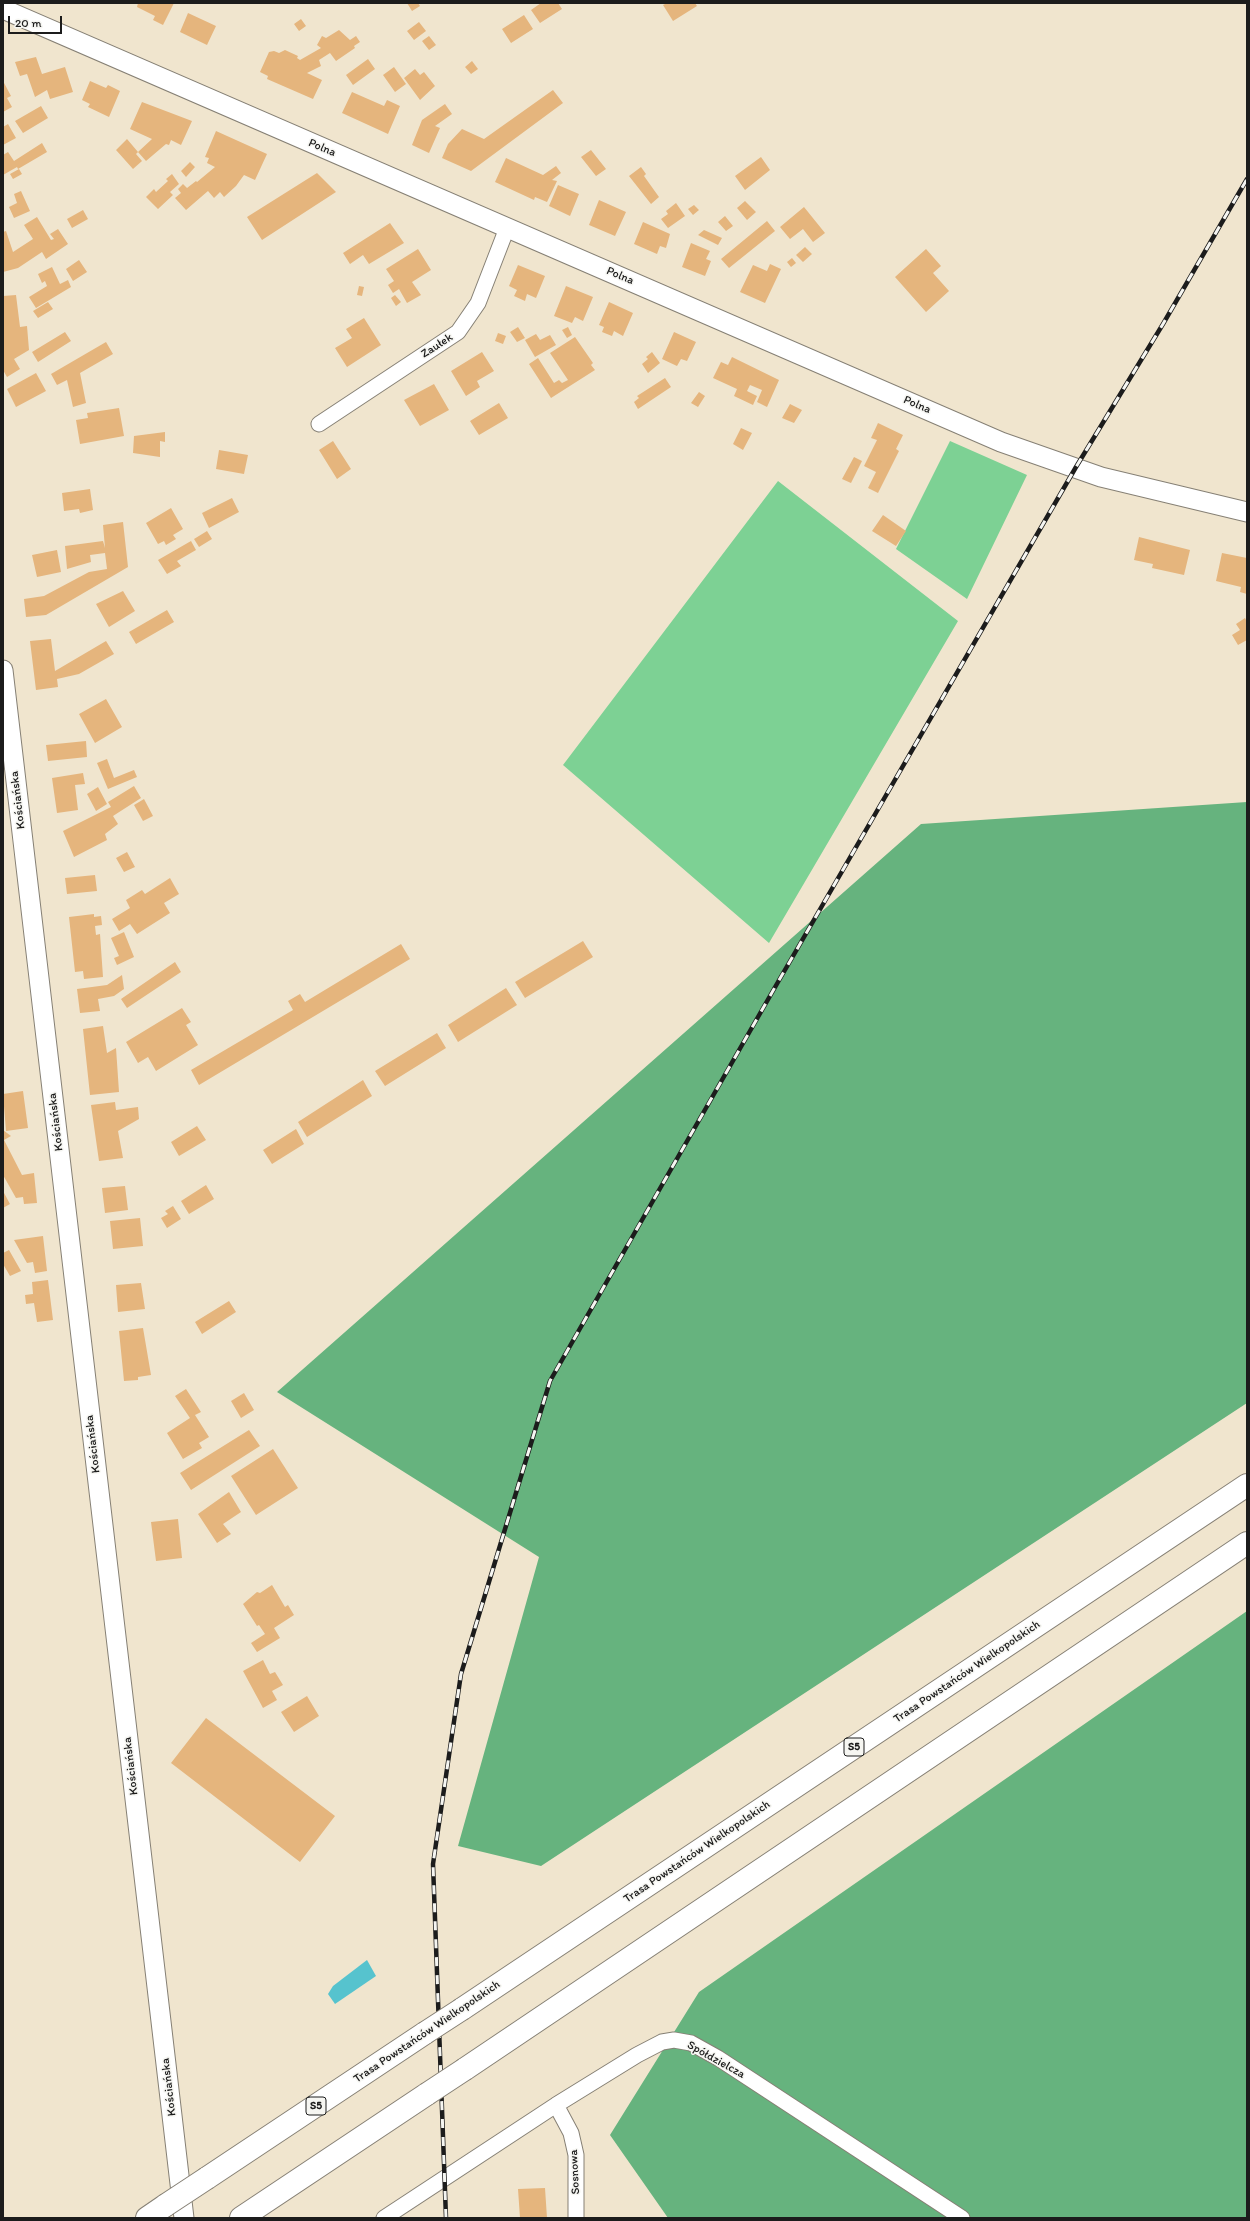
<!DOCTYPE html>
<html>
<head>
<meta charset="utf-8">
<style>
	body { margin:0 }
	#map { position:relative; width:1250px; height:2221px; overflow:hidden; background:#f0e5ce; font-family:Itim,sans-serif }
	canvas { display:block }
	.frame { position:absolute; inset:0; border:4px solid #1c1c1c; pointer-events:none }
	.scale { position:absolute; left:8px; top:16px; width:54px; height:18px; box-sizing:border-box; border:2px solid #1c1c1c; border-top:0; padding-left:5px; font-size:12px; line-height:14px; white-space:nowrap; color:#1c1c1c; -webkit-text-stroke:3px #f6f6f2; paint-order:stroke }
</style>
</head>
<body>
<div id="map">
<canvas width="1250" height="2221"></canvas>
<div class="frame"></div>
<div class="scale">20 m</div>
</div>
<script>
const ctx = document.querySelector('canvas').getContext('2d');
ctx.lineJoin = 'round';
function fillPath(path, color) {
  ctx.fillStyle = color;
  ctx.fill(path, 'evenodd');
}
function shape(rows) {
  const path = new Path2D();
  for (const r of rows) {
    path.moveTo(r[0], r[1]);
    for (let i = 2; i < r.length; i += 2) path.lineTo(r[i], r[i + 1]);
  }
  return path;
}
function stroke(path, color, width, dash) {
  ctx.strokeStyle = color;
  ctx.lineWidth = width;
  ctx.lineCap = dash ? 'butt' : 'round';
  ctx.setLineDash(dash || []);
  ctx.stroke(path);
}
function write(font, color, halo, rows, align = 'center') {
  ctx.font = font + ' Itim,sans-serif';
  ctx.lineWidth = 3;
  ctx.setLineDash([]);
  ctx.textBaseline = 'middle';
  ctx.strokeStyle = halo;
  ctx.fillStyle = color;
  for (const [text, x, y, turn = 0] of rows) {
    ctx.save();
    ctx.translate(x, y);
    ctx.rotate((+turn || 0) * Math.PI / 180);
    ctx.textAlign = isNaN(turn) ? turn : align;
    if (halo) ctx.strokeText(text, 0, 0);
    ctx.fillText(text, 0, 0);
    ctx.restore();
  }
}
const green = shape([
	[950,441,1027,475,967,599,896,549],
	[778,481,958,621,769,943,563,765]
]);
const forest = shape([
	[1247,802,1247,1403,541,1866,458,1846,539,1557,277,1392,921,824],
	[1247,1611,1247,2218,668,2218,610,2135,699,1992]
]);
const water = shape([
	[367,1960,376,1976,335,2004,328,1994,333,1986]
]);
const building = shape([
	[138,3,174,3,163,25,153,20,155,16,137,7],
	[407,3,418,3,420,6,412,11],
	[541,3,558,3,562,9,540,23,531,10],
	[667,3,695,3,697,6,673,21,663,5],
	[188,13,216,26,207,45,180,32],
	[524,15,533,29,511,43,502,29],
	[301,19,306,26,299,31,294,24],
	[419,22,426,31,414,40,407,31],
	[339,30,350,40,356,36,360,42,354,46,355,48,336,61,330,53,319,60,321,66,307,73,322,80,313,99,267,79,268,76,260,72,269,52,274,51,279,53,285,50,298,56,297,58,300,60,321,48,317,45,322,36,326,38],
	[429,36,436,45,429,50,422,41],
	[36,57,42,74,65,67,73,92,50,99,47,90,35,97,27,74,20,76,15,62],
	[368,59,375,69,353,85,346,75],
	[472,61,478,69,471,74,465,67],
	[394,67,406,84,395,92,383,75],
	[415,69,420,75,424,72,435,86,420,100,404,78],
	[3,81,11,96,7,98,12,107,3,112],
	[90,81,106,88,108,85,120,91,109,117,88,107,90,104,82,100],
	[553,90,563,103,471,171,442,158,448,144,462,129,484,139],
	[352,92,384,106,387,100,400,106,388,134,342,113],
	[142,102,192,121,181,145,171,140,169,145,166,144,146,161,138,152,152,139,130,129],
	[445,104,452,114,435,126,440,128,429,153,412,145,422,120],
	[41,106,48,118,23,133,15,121],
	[8,124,16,138,3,145,3,127],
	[216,131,267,154,255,180,244,175,236,186,224,197,220,192,214,198,208,191,186,210,175,198,181,193,178,189,183,184,187,188,196,181,197,182,215,167,207,163,209,158,205,157],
	[127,139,138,152,136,154,142,161,133,169,116,150],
	[42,143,47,152,18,169,17,167,3,175,3,155,8,152,14,161],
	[591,150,606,169,596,176,581,157],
	[761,157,770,170,745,190,735,176],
	[506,158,543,175,556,166,561,173,552,180,557,181,547,202,535,197,534,200,495,182],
	[190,162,195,167,186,177,181,171],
	[641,167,646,174,644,176,659,197,651,204,629,176],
	[19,169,22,174,13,179,10,174],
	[317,173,336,192,262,240,247,217],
	[172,174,179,184,170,192,173,195,158,209,146,197,154,189,156,192,168,181,166,179],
	[558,185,579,194,570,216,549,206],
	[21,191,30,211,14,218,9,207,17,203,14,194],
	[599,200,626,212,615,236,589,225],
	[745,201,756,212,747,220,737,208],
	[676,203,685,216,668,228,661,219,668,214,666,211],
	[694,205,699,210,693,215,688,209],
	[804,207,825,233,813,242,803,229,790,239,780,227],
	[83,210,88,219,72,228,67,219],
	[725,216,733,226,726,231,718,222],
	[37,217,51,240,54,239,50,234,58,229,68,244,46,259,42,252,18,268,3,272,3,232,6,231,13,252,33,239,24,225],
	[767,221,775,231,729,268,721,259],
	[643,222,670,234,666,248,660,246,657,254,634,244],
	[390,223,404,243,369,264,363,255,350,264,343,253],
	[704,230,722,238,718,245,698,235],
	[691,243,710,251,706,259,711,261,705,276,682,267],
	[805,247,812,254,803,262,796,255],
	[418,249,431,270,412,282,421,295,407,303,399,289,393,293,388,285,394,281,386,269],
	[926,249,941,266,933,273,949,291,926,312,895,277],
	[792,258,796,263,791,267,787,262],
	[79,260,87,272,73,281,66,269],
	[770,264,781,269,765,303,740,292,753,265,767,271],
	[518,265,545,276,536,298,527,294,525,301,514,296,517,290,509,286],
	[52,267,60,284,68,280,71,287,36,308,29,297,47,286,45,281,42,283,38,274],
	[359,286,364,287,362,296,357,295],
	[566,286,593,297,583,321,575,317,572,323,554,316],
	[16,295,20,327,27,326,29,350,14,359,20,369,7,377,3,370,3,296],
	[395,295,401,302,396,306,391,298],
	[48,302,53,309,38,318,33,311],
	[609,302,633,313,623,336,614,331,612,336,602,332,604,327,599,325],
	[364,318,381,345,347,367,335,348,352,338,346,329],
	[518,327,525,338,517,342,510,332],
	[568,327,572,335,567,338,562,330],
	[65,332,71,341,38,362,32,352],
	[674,332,696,342,687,361,681,359,677,366,662,359],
	[498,333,506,336,503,344,495,341],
	[536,334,540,340,550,335,556,345,535,357,525,340],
	[575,337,593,363,591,365,595,370,551,398,529,364,538,358,554,383,559,380,562,383,568,380,550,353],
	[106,342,113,354,80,373,86,403,73,407,67,380,57,385,51,374],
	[482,352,494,371,477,381,480,387,466,396,451,371],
	[652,352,660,363,648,373,642,364,648,359,646,357],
	[732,357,779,380,767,407,757,402,762,390,750,385,747,391,757,396,753,405,734,396,737,389,713,378,721,362,728,365],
	[36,373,46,391,16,407,7,389],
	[665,378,671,387,638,409,634,402,639,398,637,396],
	[434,384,449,410,420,426,404,400],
	[699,392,705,396,698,407,691,403],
	[499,403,508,418,479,435,470,421],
	[790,404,802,410,794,423,782,418],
	[119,408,124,436,80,444,76,420,88,418,87,413],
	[878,423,903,435,896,449,899,451,878,493,868,488,876,472,864,466,877,440,871,438],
	[741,428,752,433,743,450,733,444],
	[165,432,165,442,160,441,160,457,133,453,134,436],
	[333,441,351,469,337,479,319,450],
	[219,450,248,455,244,474,216,469],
	[854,457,862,461,851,483,842,479],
	[90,489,93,510,80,513,79,509,64,511,62,493],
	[232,498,239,512,209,528,202,513],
	[171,508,183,529,173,535,176,539,166,545,164,541,158,544,146,523],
	[883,515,906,531,896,546,872,531],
	[123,522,128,567,46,615,26,617,24,599,44,596,89,572,107,569,105,553,90,555,91,562,67,569,65,546,103,541,105,548,103,525],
	[207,531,212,539,199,547,194,539],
	[1139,537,1190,550,1184,575,1152,568,1153,564,1134,560],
	[191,541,196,550,177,561,181,566,167,574,158,560],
	[57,550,61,572,37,577,32,555],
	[1222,553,1247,558,1247,594,1240,592,1241,587,1216,581],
	[123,591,135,611,109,627,96,604],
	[167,610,174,622,136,644,129,632],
	[1245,618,1247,622,1247,640,1238,645,1232,635,1240,630,1236,624],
	[51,639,55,671,106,641,114,654,79,674,57,679,58,687,36,690,30,641],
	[106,699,122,727,95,743,79,714],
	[86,741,87,757,48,761,46,745],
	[107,759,114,778,134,770,137,777,108,789,97,763],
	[83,773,85,784,75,785,78,810,57,813,52,778],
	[134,786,141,798,113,816,118,824,105,834,107,840,74,857,63,831,111,807,108,802],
	[98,787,107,804,96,811,87,794],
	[144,799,153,816,143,821,134,805],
	[127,852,135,867,124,872,116,858],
	[95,875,97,891,67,894,65,878],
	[170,878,179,894,164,903,170,913,137,934,130,924,119,931,112,919,130,908,126,900,142,890,145,894],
	[94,914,94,917,101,916,102,925,95,926,96,935,100,934,103,977,84,979,83,971,75,972,69,917],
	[124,932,134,957,117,965,114,958,119,956,111,938],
	[583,941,593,957,525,998,515,982],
	[401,944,410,959,199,1085,191,1070,293,1010,288,1001,300,994,305,1002],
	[175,962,181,972,127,1008,121,999],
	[122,975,124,989,114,996,98,999,100,1011,80,1013,77,989,107,985],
	[506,988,517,1005,458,1042,448,1025],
	[182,1008,191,1022,186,1025,198,1045,156,1071,148,1057,138,1063,126,1042],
	[103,1026,107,1053,116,1048,119,1092,90,1095,83,1029],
	[437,1033,446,1048,385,1086,375,1071],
	[363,1080,372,1096,307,1137,298,1122],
	[23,1091,28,1128,6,1131,3,1094],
	[115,1102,116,1110,138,1107,139,1119,118,1131,123,1158,99,1161,91,1105],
	[197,1126,206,1140,179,1156,171,1142],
	[296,1129,304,1144,272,1164,263,1150],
	[3,1130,11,1136,4,1140,22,1175,34,1173,37,1203,24,1204,23,1197,16,1198,3,1175],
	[206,1185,214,1199,189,1214,181,1201],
	[125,1186,128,1210,105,1213,102,1188],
	[3,1191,10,1204,3,1208],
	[173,1206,181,1219,167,1228,161,1218,168,1214,165,1211],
	[140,1218,143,1246,113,1249,110,1221],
	[43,1236,47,1271,35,1273,33,1262,27,1263,14,1240],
	[9,1250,21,1271,10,1276,3,1264,3,1253],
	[48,1280,53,1320,37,1322,34,1303,26,1304,25,1295,33,1294,32,1282],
	[141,1283,145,1309,118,1312,116,1285],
	[229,1301,236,1312,202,1334,195,1322],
	[143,1328,151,1375,138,1377,138,1380,124,1381,119,1331],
	[186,1389,201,1412,195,1415,209,1437,199,1443,202,1448,183,1459,167,1433,190,1418,175,1396],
	[244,1393,254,1410,241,1418,231,1401],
	[249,1430,260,1446,191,1490,180,1473],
	[273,1449,298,1488,256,1515,231,1476],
	[229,1492,241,1512,223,1524,231,1534,217,1543,198,1514],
	[178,1519,182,1558,156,1561,151,1522],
	[272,1585,285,1607,288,1605,294,1615,274,1628,280,1638,257,1652,251,1643,265,1634,259,1625,257,1626,243,1604,257,1592,260,1593],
	[263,1660,270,1674,275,1672,283,1685,272,1691,277,1700,263,1708,243,1671],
	[307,1696,319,1716,294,1732,281,1712],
	[206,1718,335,1816,300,1862,171,1763],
	[545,2188,547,2218,520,2218,518,2189]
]);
const minor = shape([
	[319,424,458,332,478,303,507,228],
	[556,2105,571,2133,576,2155,576,2218],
	[384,2218,556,2105,637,2055,662,2042,674,2040,691,2043,718,2058,962,2218]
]);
const tertiary = shape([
	[3,9,1001,442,1101,477,1247,512],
	[3,670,184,2218]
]);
const motorway = shape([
	[462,2009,1247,1485],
	[465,2069,1247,1543],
	[207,2178,425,2033],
	[147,2218,166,2205],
	[241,2218,427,2094]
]);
const rail = shape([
	[446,2218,433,1864,461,1674,550,1381,778,982,1076,467,1163,324,1247,179]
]);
const motorwayBridge = shape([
	[425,2033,462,2009],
	[427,2094,465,2069],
	[166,2205,207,2178]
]);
const shields = [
	[854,1747,20],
	[316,2106,20]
];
const shieldNames = [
	["S5",854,1747],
	["S5",316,2106]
];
const streetNames = [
	["Polna",322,148,23],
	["Polna",620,276,23],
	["Zaułek",437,346,-33],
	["Polna",917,405,23],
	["Kościańska",18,800,-97],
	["Kościańska",56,1122,-97],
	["Kościańska",93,1444,-97],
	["Trasa Powstańców Wielkopolskich",967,1672,-34],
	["Kościańska",131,1766,-97],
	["Trasa Powstańców Wielkopolskich",697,1852,-34],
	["Trasa Powstańców Wielkopolskich",427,2032,-34],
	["Spółdzielcza",716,2060,29],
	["Kościańska",169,2087,-97],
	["Sosnowa",575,2172,-93]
];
fillPath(green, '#7dd194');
fillPath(forest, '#66b37e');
fillPath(water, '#56c3ce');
fillPath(building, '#e5b57d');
stroke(minor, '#868075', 17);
stroke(tertiary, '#868075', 21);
stroke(motorway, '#868075', 24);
stroke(minor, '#fff', 15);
stroke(tertiary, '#fff', 19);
stroke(motorway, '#fff', 22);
stroke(rail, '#1c1c1c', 4.5);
stroke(rail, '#f6f6f2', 3, [9]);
stroke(motorwayBridge, '#868075', 24, []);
stroke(motorwayBridge, '#fff', 22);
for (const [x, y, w] of shields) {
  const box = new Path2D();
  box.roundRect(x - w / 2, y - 9, w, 18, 3);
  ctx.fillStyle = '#f6f6f2';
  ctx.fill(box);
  stroke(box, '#1c1c1c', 1);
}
write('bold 11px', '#1c1c1c', null, shieldNames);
write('12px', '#1c1c1c', '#f6f6f2', streetNames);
</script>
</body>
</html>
